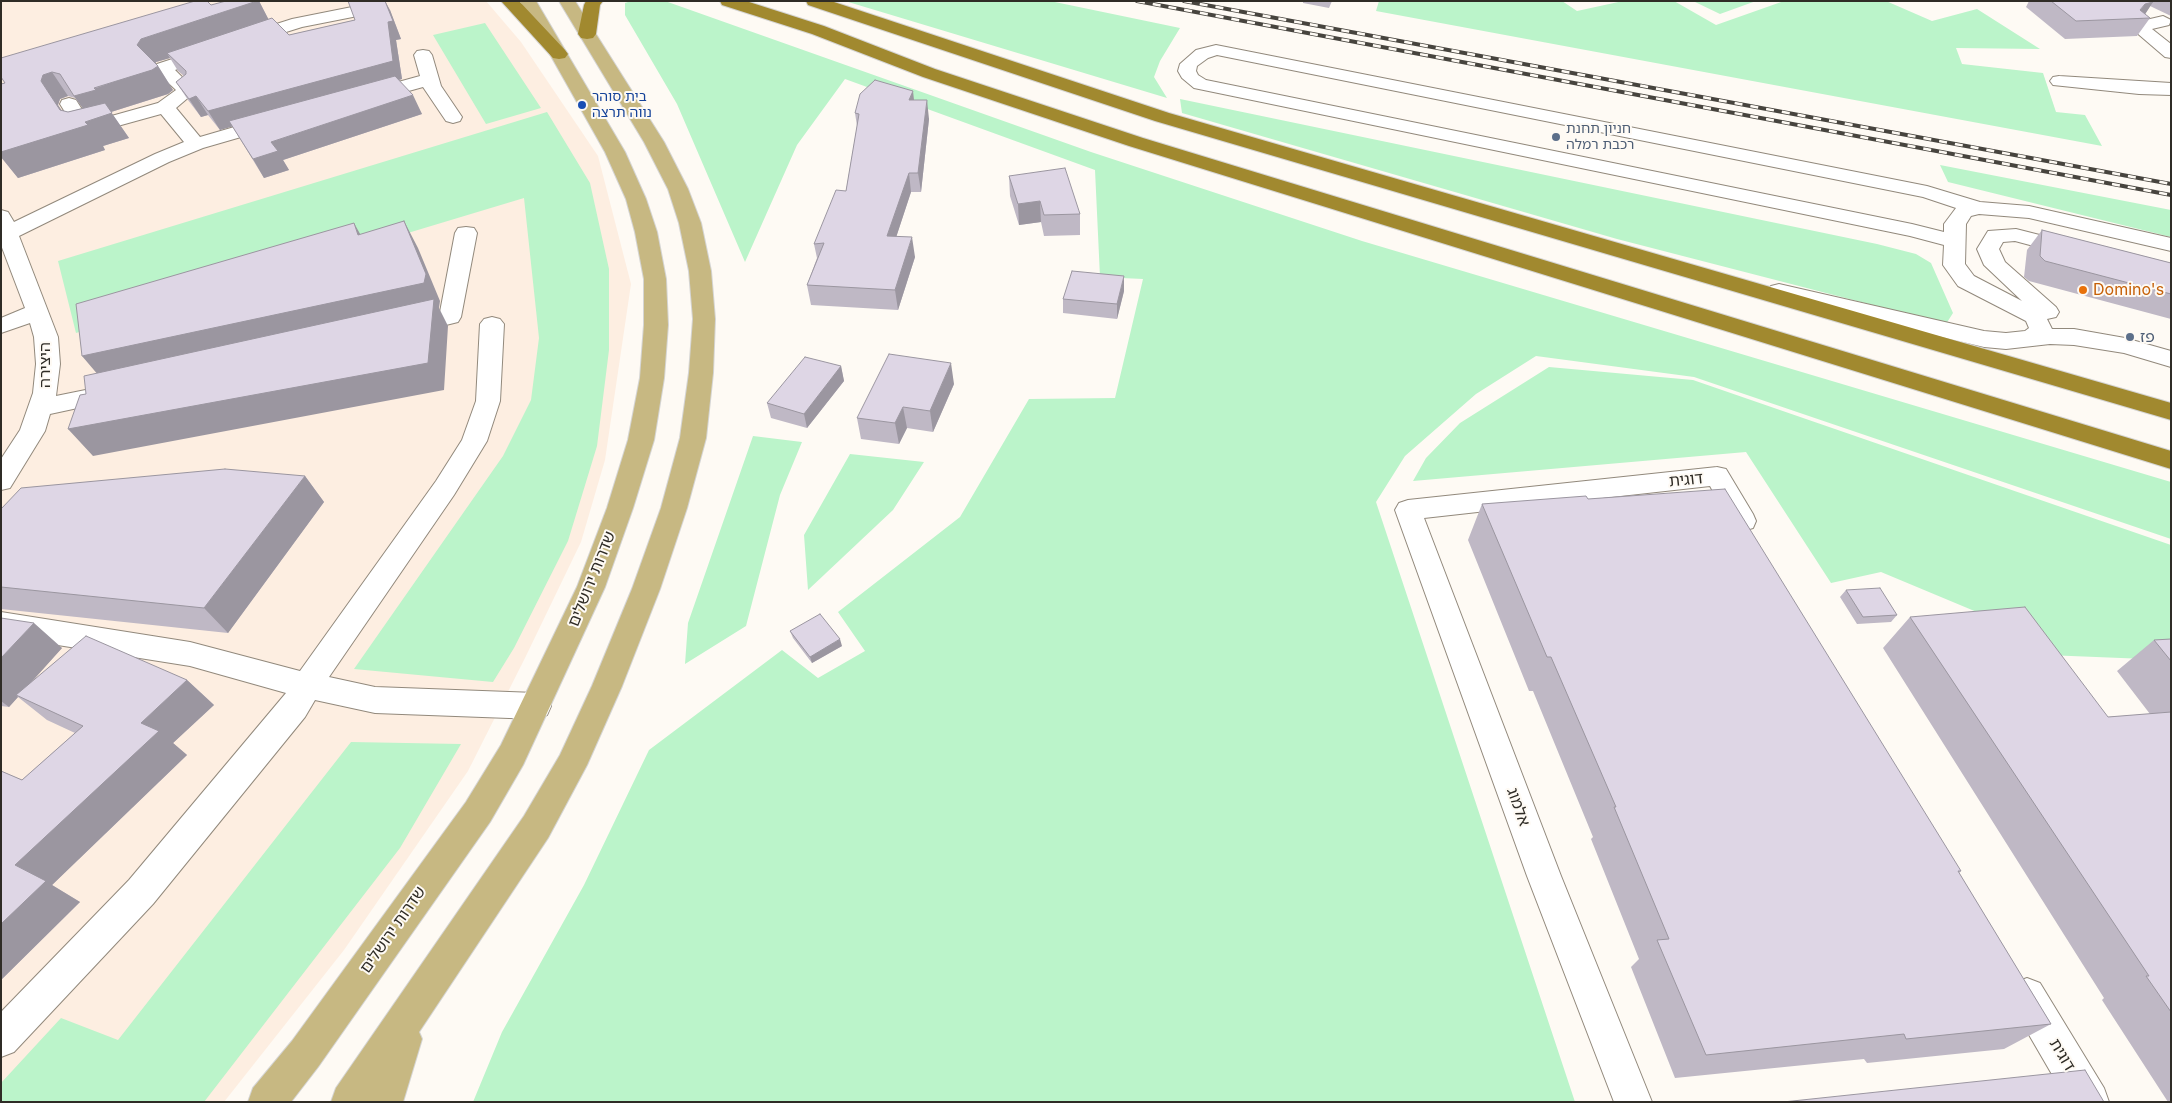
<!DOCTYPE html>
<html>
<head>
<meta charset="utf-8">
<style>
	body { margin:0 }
	#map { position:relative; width:2172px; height:1103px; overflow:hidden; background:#fefaf4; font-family:Inter,sans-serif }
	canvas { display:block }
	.frame { position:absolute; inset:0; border:2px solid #2f2c26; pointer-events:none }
</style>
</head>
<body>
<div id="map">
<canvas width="2172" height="1103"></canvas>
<div class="frame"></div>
</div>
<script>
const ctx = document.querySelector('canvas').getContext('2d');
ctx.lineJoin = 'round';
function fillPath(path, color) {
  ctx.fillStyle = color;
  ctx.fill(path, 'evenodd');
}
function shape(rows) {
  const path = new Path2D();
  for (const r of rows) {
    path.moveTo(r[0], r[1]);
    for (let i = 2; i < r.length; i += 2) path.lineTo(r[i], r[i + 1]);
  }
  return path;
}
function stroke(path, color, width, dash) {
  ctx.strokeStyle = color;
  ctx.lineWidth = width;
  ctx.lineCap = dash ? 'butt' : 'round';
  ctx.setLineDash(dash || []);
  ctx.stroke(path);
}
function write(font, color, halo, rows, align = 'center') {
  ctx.font = font + ' Inter,"Noto Sans Hebrew",sans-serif';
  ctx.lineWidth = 4;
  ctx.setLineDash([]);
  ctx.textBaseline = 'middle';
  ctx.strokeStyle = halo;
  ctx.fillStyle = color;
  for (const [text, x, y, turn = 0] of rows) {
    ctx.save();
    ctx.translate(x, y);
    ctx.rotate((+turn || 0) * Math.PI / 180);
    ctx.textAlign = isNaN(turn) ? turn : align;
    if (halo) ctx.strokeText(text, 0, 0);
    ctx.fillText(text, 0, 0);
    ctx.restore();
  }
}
const industrial = shape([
	[1,1,486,1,521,42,598,156,631,284,605,460,581,542,525,658,468,771,344,950,224,1102,1,1102]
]);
const green = shape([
	[631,1,665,1,1091,152,1362,241,2171,482,2171,539,1694,377,1536,356,1476,394,1405,456,1376,502,1575,1102,473,1102,502,1032,584,885,649,750,782,650,818,678,865,651,838,612,960,517,1029,399,1115,398,1143,279,1100,277,1095,170,845,79,797,145,745,262,677,104,625,15,625,3],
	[845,1,1050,1,1180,28,1160,61,1154,77,1167,98],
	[1379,1,1562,1,1577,11,1623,1,1674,1,1716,25,1784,1,1886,1,1932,21,1977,9,2040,49,1956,48,1962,64,2043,73,2056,112,2085,115,2102,146,1376,11],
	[1693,1,1756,1,1720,14],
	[485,23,541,108,486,124,433,35],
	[1180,99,1877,244,1916,254,1931,263,1953,313,1946,324,1617,239,1182,113],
	[547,112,590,183,609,269,609,350,597,446,568,541,514,648,493,682,354,669,503,456,531,400,539,338,524,198,76,333,58,261],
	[1940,165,2171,210,2171,237,1948,182],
	[1549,367,1693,380,2171,545,2171,660,2021,654,1984,615,1881,572,1831,583,1746,452,1413,481,1426,458,1460,423],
	[753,436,802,442,780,495,746,626,685,664,688,623],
	[850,454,924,462,893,510,808,590,804,535],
	[351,742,461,744,400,848,204,1102,1,1102,1,1083,61,1018,118,1040]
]);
const minor = shape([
	[367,4,373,5,375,9,373,13,302,27,248,44,242,43,239,39,242,35,292,19,367,4],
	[2163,16,2171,20,2169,25,2152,29,2171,44,2171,58,2165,57,2130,27,2133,23,2163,16],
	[1216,45,1927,186,1980,202,2029,206,2171,238,2171,251,2029,218,1979,214,1971,216,1966,224,1965,264,1974,276,2022,301,1984,265,1977,249,1988,231,2016,229,2079,245,2082,250,2079,255,2071,256,2015,241,2003,242,1999,249,2005,262,2056,307,2059,312,2056,317,2047,319,2052,329,2074,329,2125,338,2171,351,2171,367,2124,353,2074,345,2050,344,2006,349,1984,347,1771,296,1768,291,1771,286,1779,284,1984,331,2006,333,2025,331,2029,328,2026,321,1958,286,1943,265,1944,245,1910,236,1194,88,1182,78,1178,71,1180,64,1196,50,1216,45],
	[1217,55,1923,197,1956,208,1944,224,1944,232,1912,224,1206,80,1198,75,1196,71,1197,66,1208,58,1217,55],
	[209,47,215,48,218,52,215,56,175,70,196,91,176,108,200,137,272,116,279,118,282,122,279,126,203,148,169,162,19,236,58,337,60,364,56,396,115,384,124,386,127,392,124,398,50,414,45,431,10,488,1,490,1,459,20,430,33,393,36,364,34,337,30,323,1,333,1,318,25,308,1,245,1,210,8,212,14,222,155,154,184,142,161,114,85,135,78,133,60,104,62,100,69,98,76,100,90,122,158,103,176,90,157,72,154,68,157,64,209,47],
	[423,50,429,51,432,55,441,86,462,117,460,121,453,123,446,121,423,87,369,102,362,100,360,96,362,92,420,76,414,55,417,51,423,50],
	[2059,76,2171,83,2171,95,2139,94,2053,85,2050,81,2053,77,2059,76],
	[466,227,474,228,477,233,461,317,458,322,450,324,409,334,401,332,397,327,401,322,440,312,455,233,458,228,466,227],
	[492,317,500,319,504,324,500,401,487,441,454,495,329,677,375,687,536,693,547,697,551,706,547,715,536,719,375,713,315,700,305,717,153,904,14,1052,1,1057,1,1012,129,880,286,693,190,666,1,636,1,612,190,642,300,671,436,481,462,440,476,401,480,324,484,319,492,317],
	[1717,467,1726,469,1753,514,1756,521,1753,528,1743,531,1733,528,1710,486,1424,518,1561,876,1652,1102,1614,1102,1527,876,1395,510,1399,503,1408,500,1717,467],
	[2027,978,2040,983,2104,1088,2109,1102,2068,1102,2014,1009,2009,996,2014,983,2027,978]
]);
const major = shape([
	[520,1,536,1,625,152,646,199,657,232,666,279,668,325,664,378,654,440,633,508,605,587,523,765,490,822,318,1067,291,1102,248,1102,253,1088,292,1041,466,802,501,745,577,587,607,508,628,440,640,378,644,325,644,279,635,232,626,199,605,152,520,1],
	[559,1,575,1,664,142,688,189,701,223,711,271,715,319,713,373,706,438,687,508,660,589,622,686,587,765,548,838,419,1032,422,1039,403,1102,331,1102,336,1088,524,816,560,755,592,686,632,589,661,508,680,438,689,373,693,319,689,271,679,223,668,189,644,142,559,1]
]);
const highway = shape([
	[501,1,519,1,565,50,568,54,565,58,559,59,553,58,501,1],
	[586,1,603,1,600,5,596,34,593,38,587,39,581,38,578,34,584,5,586,1],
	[720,1,746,1,824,26,935,69,1143,138,2171,451,2171,469,1129,146,923,77,812,34,722,5,720,1],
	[806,1,831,1,1169,113,2171,403,2171,420,1155,121,808,5,806,1]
]);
const rail = shape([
	[1137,1,2171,195],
	[1184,1,2171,184]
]);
const wall = shape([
	[259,1,268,19,289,35,355,20,390,10,401,39,396,40,402,79,399,80,422,114,283,160,289,170,264,178,232,126,220,130,208,115,201,117,188,100,176,82,184,76,178,71,170,58,156,62,156,64,158,66,173,90,168,94,111,112,129,138,103,146,105,150,18,178,1,157,1,84,211,5],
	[68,96,75,98,83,108,68,112,62,111,58,105,60,99],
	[1303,1,1332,1,1329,8,1303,3],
	[2029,1,2171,1,2171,16,2150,6,2145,14,2150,18,2137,36,2065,39,2026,7],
	[914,100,929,119,921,192,911,192,896,237,915,257,898,310,811,305,807,285,817,258,814,244,846,191,857,126,855,113],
	[1009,176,1080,214,1080,235,1044,236,1041,222,1019,225,1010,196],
	[2042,230,2171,263,2171,319,2029,281,2024,277,2027,250],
	[1124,291,1117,319,1063,313,1063,299],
	[841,366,844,381,807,428,771,418,767,403],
	[954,384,933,432,907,428,899,444,861,439,857,418],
	[305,476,324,502,228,633,1,609,1,509],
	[1588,499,1961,871,1959,873,2051,1024,2004,1049,1867,1063,1864,1059,1675,1078,1631,967,1639,959,1591,839,1593,837,1533,691,1529,691,1468,540,1482,504],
	[1846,590,1897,615,1891,622,1857,624,1840,597],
	[1910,617,2108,717,2150,714,2117,671,2154,640,2171,639,2171,1102,2168,1102,2102,1000,2104,998,1883,648],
	[1,618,62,648,31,682,187,680,214,705,173,743,187,755,52,885,80,902,1,980,1,771,22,780,75,733,47,720,18,697,9,707,1,706],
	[790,631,842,646,812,663,793,638]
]);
const shadedWall = shape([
	[257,1,259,1,271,24,167,53,170,58,156,62,152,69,137,45,141,39],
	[385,1,390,10,401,39,396,40,402,79,220,130,208,111,388,22],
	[2153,2,2142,19,2134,19,2145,4],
	[158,66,173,90,168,94,111,112,129,138,103,146,105,150,18,178,1,157,1,152,60,110,41,81,43,75,52,72,68,96,60,99,58,105,74,129,85,122,91,120,74,96],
	[913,91,915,109,909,100],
	[413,95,422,114,283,160,289,170,264,178,253,159,271,142],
	[196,96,208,115,201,117,189,99],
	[927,100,929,119,921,192,918,173],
	[909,173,911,192,890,256,887,236],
	[1040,201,1041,222,1019,225,1018,204],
	[404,221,418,248,440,301,439,308,448,326,444,390,93,456,68,429,105,383,82,356],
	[354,223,369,250,358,235],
	[912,237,915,257,898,310,895,290],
	[1124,276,1124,291,1117,319,1117,304],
	[951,363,954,384,933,432,930,411],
	[841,366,844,381,807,428,804,414],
	[903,407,907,428,899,444,895,423],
	[305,476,324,502,228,633,204,608],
	[34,623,62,648,19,696,16,695,18,697,9,707,1,701,1,658],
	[840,639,842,646,812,663,810,657],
	[187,680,214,705,173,743,187,755,52,885,80,902,1,980,1,924,15,865,141,723]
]);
const building = shape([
	[195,1,207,1,211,5,226,1,257,1,141,39,137,45,158,66,152,70,94,88,96,90,74,96,60,74,52,72,43,75,41,81,60,110,68,112,105,103,112,113,85,122,88,125,1,152,1,84,5,83,1,77,1,58,195,1],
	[348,1,385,1,393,21,388,22,393,61,208,111,196,96,189,99,176,82,186,74,186,71,167,53,272,18,289,35,355,20,348,1],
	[2051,1,2151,1,2153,2,2145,4,2140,10,2150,18,2076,21,2051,1],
	[395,76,413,95,271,142,278,151,253,159,229,121,395,76],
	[875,80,913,91,909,100,927,100,918,173,909,173,887,236,912,237,895,290,807,285,824,243,814,244,836,190,846,191,859,114,855,113,860,94,875,80],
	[1065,168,1080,214,1044,215,1040,201,1018,204,1009,176,1065,168],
	[404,221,426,274,424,283,82,356,76,304,354,223,358,235,404,221],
	[2042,230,2171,263,2171,294,2045,261,2040,256,2042,230],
	[1072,271,1124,276,1117,304,1063,299,1072,271],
	[434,299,428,363,68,429,80,395,86,394,84,376,434,299],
	[889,354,951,363,930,411,903,407,895,423,857,418,889,354],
	[805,357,841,366,804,414,767,403,805,357],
	[225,469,305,476,204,608,1,587,1,509,21,488,225,469],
	[1725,489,1961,871,1958,871,2051,1024,1906,1039,1904,1034,1706,1055,1657,940,1669,939,1614,807,1616,807,1551,657,1547,657,1482,504,1586,496,1588,499,1725,489],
	[1880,588,1897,615,1863,617,1846,590,1880,588],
	[2025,607,2108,717,2171,712,2171,1012,2146,976,2149,976,1910,617,2025,607],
	[820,614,840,639,810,657,790,631,820,614],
	[1,618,34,623,1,658,1,618],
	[86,636,187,680,141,723,159,731,15,865,46,881,1,924,1,771,22,780,83,726,16,695,86,636],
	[2171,639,2171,661,2154,640,2171,639],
	[2085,1070,2104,1102,1783,1102,2085,1070]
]);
const markers = [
	[582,105,5,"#1a4fb4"],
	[1556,137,5,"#5c6f8a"],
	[2083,290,5,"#e8710a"],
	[2130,337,5,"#5c6f8a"]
];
const farTransitnames = [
	["בית סוהר",592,97],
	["נווה תרצה",592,113]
];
const farServicenames = [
	["חניון תחנת",1566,129],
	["רכבת רמלה",1566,145]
];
const foodNames = [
	["Domino's",2093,290]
];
const serviceNames = [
	["פז",2140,337]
];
const streetNames = [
	["היצירה",45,365,-90],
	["דוגית",1686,480,-6],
	["שדרות ירושלים",592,579,-68],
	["אלמוג",1518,807,70],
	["שדרות ירושלים",393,930,-55],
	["דוגית",2062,1055,59]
];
fillPath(industrial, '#fdeee1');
fillPath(green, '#bbf4ca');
stroke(minor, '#92897c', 2);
stroke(major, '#d5d5d4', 2);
stroke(highway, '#d5d5d4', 2);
fillPath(minor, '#fff');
fillPath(major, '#c7b882');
fillPath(highway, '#a1892f');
stroke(rail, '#47443e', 4);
stroke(rail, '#fefaf4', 2.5, [8]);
fillPath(wall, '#bfb8c5');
fillPath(shadedWall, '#9b96a0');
fillPath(building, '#ded6e5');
stroke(building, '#9b96a0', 1);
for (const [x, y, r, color] of markers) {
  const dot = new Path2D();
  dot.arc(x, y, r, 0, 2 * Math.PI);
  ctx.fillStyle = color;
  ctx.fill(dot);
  stroke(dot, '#fefaf4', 2);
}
write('14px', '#164399', '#fefaf4', farTransitnames, 'left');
write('14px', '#4e5e75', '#fefaf4', farServicenames, 'left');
write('16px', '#c56008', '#fefaf4', foodNames, 'left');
write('16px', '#4e5e75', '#fefaf4', serviceNames, 'left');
write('16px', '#2f2c26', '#fefaf4', streetNames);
</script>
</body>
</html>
